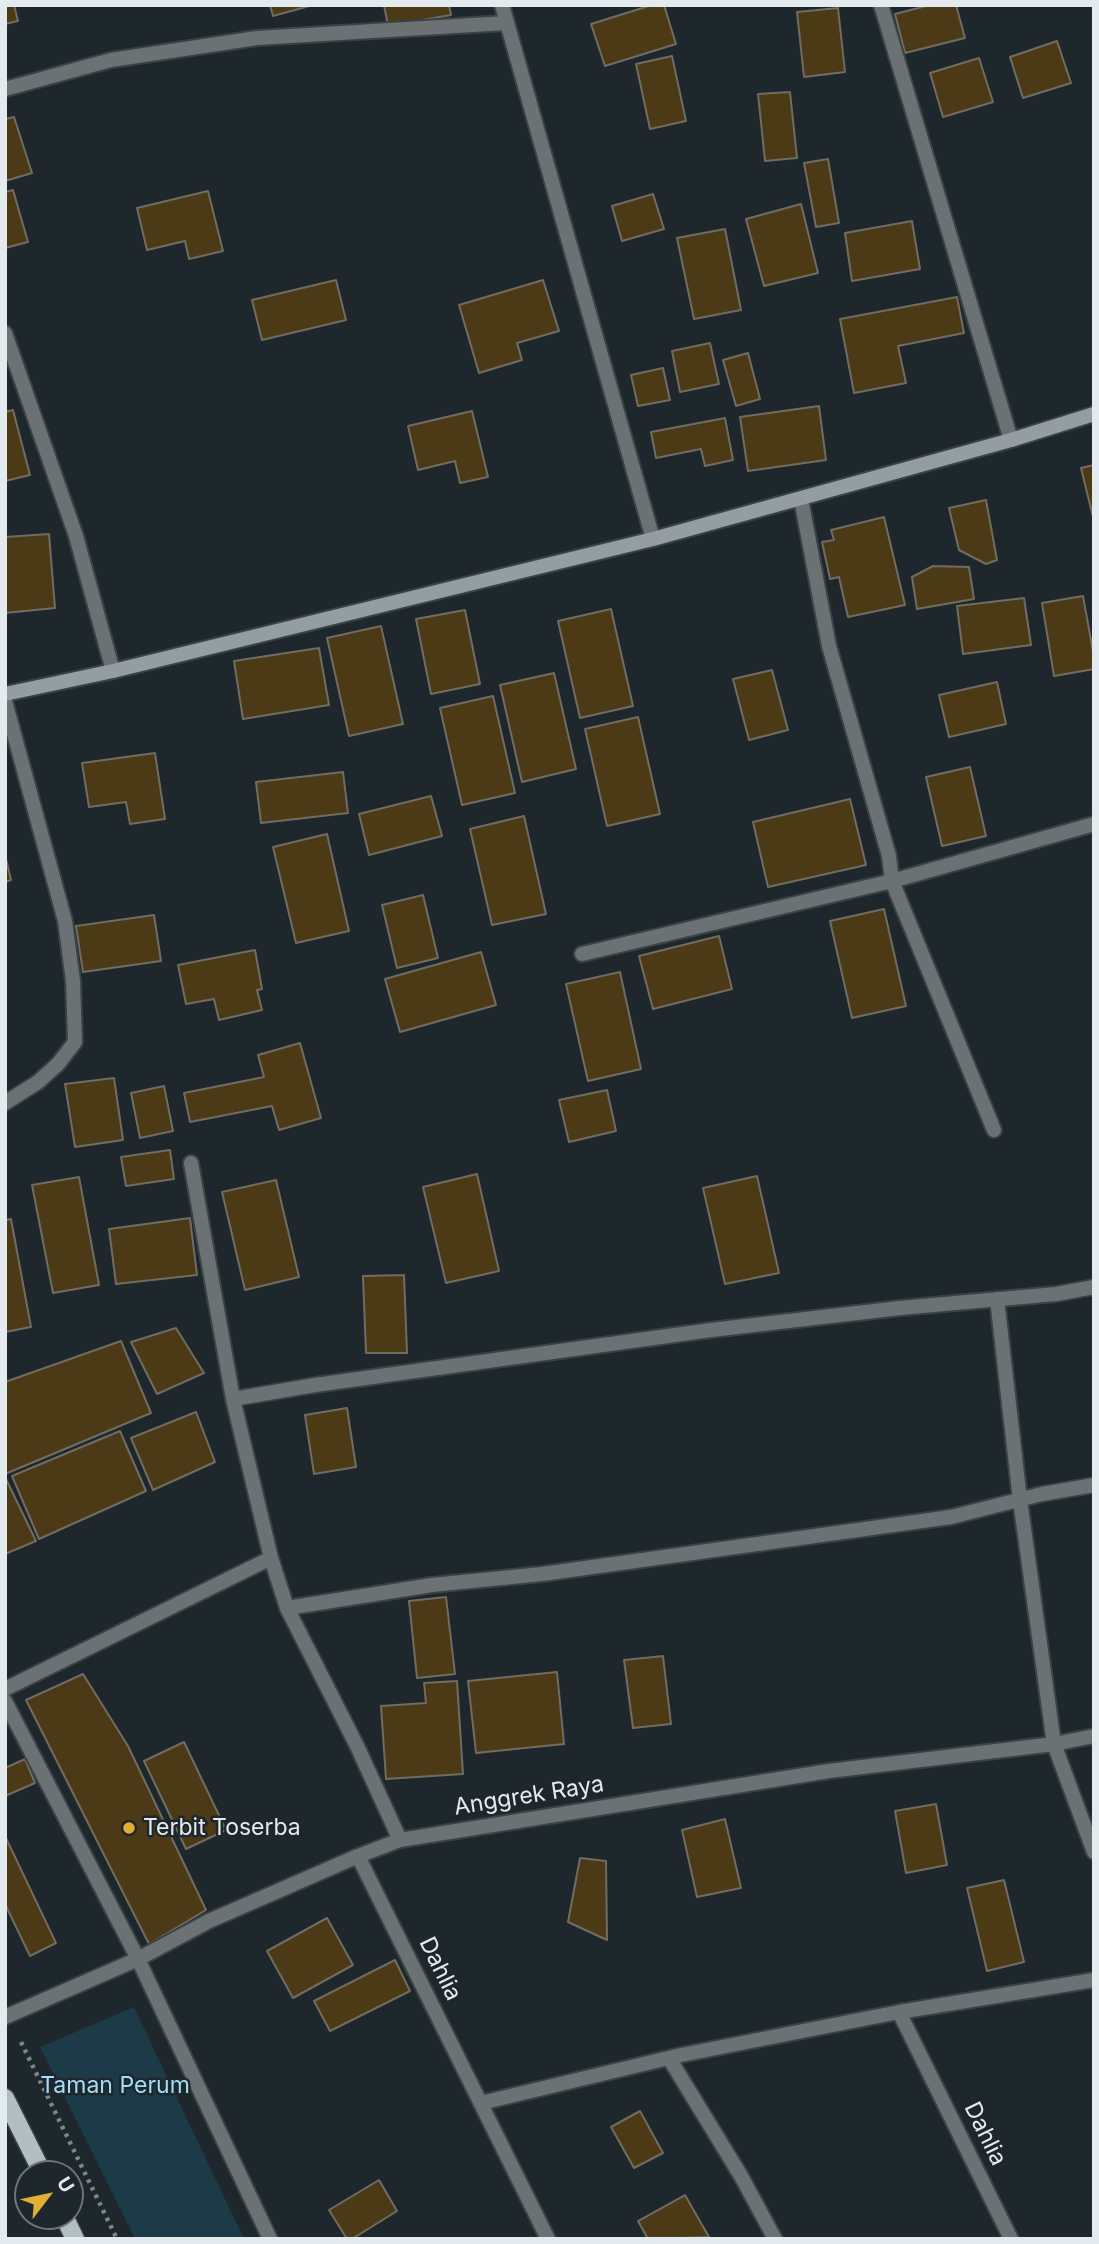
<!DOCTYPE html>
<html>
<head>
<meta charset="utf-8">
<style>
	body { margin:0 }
	#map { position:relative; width:1099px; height:2244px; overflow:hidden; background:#1d272c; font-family:Inter,sans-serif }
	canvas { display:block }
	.frame { position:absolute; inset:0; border:7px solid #e4ebee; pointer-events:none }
	.north { position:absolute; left:14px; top:2160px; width:70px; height:70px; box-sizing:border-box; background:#1d272c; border:2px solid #6d757a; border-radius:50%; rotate:58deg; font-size:19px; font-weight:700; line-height:28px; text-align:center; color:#e4ebee }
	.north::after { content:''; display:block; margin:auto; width:24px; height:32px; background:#e3ae34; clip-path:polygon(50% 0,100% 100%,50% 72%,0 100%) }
</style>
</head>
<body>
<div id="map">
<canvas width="1099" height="2244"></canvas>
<div class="frame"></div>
<div class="north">U</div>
</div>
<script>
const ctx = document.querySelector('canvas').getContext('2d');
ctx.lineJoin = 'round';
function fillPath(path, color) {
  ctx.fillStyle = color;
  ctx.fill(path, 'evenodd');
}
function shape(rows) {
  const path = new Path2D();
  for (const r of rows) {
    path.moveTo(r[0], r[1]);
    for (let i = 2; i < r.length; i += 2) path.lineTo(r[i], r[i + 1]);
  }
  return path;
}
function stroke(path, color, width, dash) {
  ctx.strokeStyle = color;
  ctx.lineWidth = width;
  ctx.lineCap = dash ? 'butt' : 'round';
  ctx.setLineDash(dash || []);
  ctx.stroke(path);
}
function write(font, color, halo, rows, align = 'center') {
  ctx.font = font + ' Inter,sans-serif';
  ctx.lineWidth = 5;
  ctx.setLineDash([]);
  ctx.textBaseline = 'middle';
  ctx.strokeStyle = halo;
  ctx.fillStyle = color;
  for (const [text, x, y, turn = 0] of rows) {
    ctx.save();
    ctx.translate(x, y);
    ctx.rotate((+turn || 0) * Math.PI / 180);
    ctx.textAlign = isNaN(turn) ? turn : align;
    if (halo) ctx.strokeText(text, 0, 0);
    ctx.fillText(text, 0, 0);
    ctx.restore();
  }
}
const green = shape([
	[134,2007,244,2239,135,2239,40,2047]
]);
const building = shape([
	[5,5,14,5,18,21,5,24,5,5],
	[270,5,313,5,273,16,270,5],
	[384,5,449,5,451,15,388,26,384,5],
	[652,5,664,5,676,44,605,66,591,24,652,5],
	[930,5,956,5,965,38,905,53,895,14,930,5],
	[838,8,845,72,804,77,797,12,838,8],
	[1057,41,1071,83,1023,98,1010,57,1057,41],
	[672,56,686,121,650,129,636,64,672,56],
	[979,58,993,102,943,117,930,73,979,58],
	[790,92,797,158,765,161,758,94,790,92],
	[14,117,32,173,5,181,5,119,14,117],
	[828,159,839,223,816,227,804,163,828,159],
	[13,190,28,242,5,248,5,192,13,190],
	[208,191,223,251,189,259,185,241,147,250,137,208,208,191],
	[653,194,664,229,622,241,612,206,653,194],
	[801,204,818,273,764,286,746,219,801,204],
	[912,221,920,269,852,281,845,233,912,221],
	[725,229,741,310,694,319,677,238,725,229],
	[336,280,346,320,262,340,252,300,336,280],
	[543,280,559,331,517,343,522,360,479,373,459,305,543,280],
	[957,297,964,333,898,346,906,383,854,393,840,319,957,297],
	[710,343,719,384,680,392,672,351,710,343],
	[748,353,760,399,736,406,723,360,748,353],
	[663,368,670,400,638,406,631,375,663,368],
	[819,406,826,460,748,471,740,417,819,406],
	[13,410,30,475,5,481,5,412,13,410],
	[472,411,488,477,460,483,455,461,418,470,408,426,472,411],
	[725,418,733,460,705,466,701,449,656,458,651,432,725,418],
	[1094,465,1094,521,1081,468,1094,465],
	[986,500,997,560,986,564,959,550,949,508,986,500],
	[884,517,905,605,848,617,839,577,830,579,822,542,834,540,831,530,884,517],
	[49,534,55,608,5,613,5,537,49,534],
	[933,566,969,567,974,599,917,609,912,577,933,566],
	[1083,596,1094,657,1094,669,1054,676,1042,603,1083,596],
	[1024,598,1031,645,963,654,957,606,1024,598],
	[611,609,633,706,580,718,558,621,611,609],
	[465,610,480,684,431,694,416,619,465,610],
	[381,626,403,724,349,736,327,638,381,626],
	[319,648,329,705,243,719,234,661,319,648],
	[772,670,788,730,749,740,733,679,772,670],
	[554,673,576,769,522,782,500,685,554,673],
	[997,682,1006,724,949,737,939,695,997,682],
	[493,696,515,793,462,805,440,708,493,696],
	[638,717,660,814,607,826,585,729,638,717],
	[155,753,165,819,130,824,126,802,89,807,82,763,155,753],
	[970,767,986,836,942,846,926,777,970,767],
	[343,772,348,813,261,823,256,782,343,772],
	[431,796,442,836,369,855,359,814,431,796],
	[850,799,866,865,768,887,753,822,850,799],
	[524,816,546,914,492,925,470,829,524,816],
	[327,834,349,931,296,943,273,847,327,834],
	[5,855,11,880,5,882,5,855],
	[423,895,438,958,397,968,382,905,423,895],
	[884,909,906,1006,852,1018,830,921,884,909],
	[154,915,161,961,83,972,76,926,154,915],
	[719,936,732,989,653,1009,639,956,719,936],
	[255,950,262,989,257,990,262,1010,219,1020,214,999,186,1004,178,965,255,950],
	[481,952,496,1005,400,1032,385,979,481,952],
	[620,972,641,1069,588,1081,566,984,620,972],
	[300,1043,321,1118,279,1130,272,1106,190,1122,184,1093,264,1077,258,1055,300,1043],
	[114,1078,123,1140,75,1147,65,1084,114,1078],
	[164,1086,173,1131,140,1138,131,1093,164,1086],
	[607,1090,616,1131,569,1142,559,1100,607,1090],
	[170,1150,174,1179,126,1186,121,1157,170,1150],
	[477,1174,499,1271,446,1283,423,1187,477,1174],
	[757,1176,779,1273,725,1284,703,1188,757,1176],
	[79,1177,99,1285,53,1293,32,1185,79,1177],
	[276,1180,299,1277,245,1290,222,1192,276,1180],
	[190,1218,197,1275,116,1284,109,1229,190,1218],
	[11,1219,31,1327,5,1332,5,1220,11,1219],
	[404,1275,407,1353,366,1353,363,1276,404,1275],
	[176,1328,204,1373,157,1394,131,1342,176,1328],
	[121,1341,151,1413,5,1474,5,1382,121,1341],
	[347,1408,356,1467,314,1474,305,1415,347,1408],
	[196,1412,215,1462,153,1490,131,1438,196,1412],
	[120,1431,146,1491,39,1539,12,1476,120,1431],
	[5,1477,36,1541,5,1554,5,1477],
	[446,1597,455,1674,417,1678,409,1601,446,1597],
	[663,1656,671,1724,633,1728,624,1660,663,1656],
	[557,1672,564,1744,476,1753,468,1681,557,1672],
	[83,1674,128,1746,206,1910,149,1944,26,1700,83,1674],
	[457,1681,463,1774,386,1779,381,1706,426,1703,424,1683,457,1681],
	[184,1742,226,1830,186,1849,144,1761,184,1742],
	[25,1759,35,1783,5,1796,5,1768,25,1759],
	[936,1804,947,1865,906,1873,895,1811,936,1804],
	[725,1819,741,1888,697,1897,682,1830,725,1819],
	[5,1836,56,1943,30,1956,5,1904,5,1836],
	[580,1858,606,1861,607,1940,568,1922,580,1858],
	[1004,1880,1024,1962,987,1971,967,1888,1004,1880],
	[327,1918,353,1965,293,1998,267,1951,327,1918],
	[395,1960,410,1991,330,2031,314,2001,395,1960],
	[640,2111,663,2153,634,2168,611,2127,640,2111],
	[379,2180,397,2211,352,2239,347,2239,329,2210,379,2180],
	[685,2195,709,2237,648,2239,638,2221,685,2195]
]);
const path = shape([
	[21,2042,117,2239]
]);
const street = shape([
	[502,5,653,539],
	[881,5,1011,440],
	[5,89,111,60,257,38,506,23],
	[5,333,76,536,113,671],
	[801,499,829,646,889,856,892,881,994,1130],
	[5,701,65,921,73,981,75,1042,58,1064,38,1082,5,1103],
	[582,954,892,881,1094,824],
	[191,1163,233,1399,271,1558,287,1608,357,1746,400,1840],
	[997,1299,1020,1500,1054,1744,1094,1852],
	[233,1399,315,1385,711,1330,900,1308,1056,1294,1094,1287],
	[287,1608,432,1585,542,1574,951,1517,1042,1494,1094,1485],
	[5,1689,271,1558],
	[5,1701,138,1959,270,2239],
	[358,1856,548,2239],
	[899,2012,1011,2239],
	[5,2017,138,1959,209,1921,358,1856,400,1840,829,1771,1054,1744,1094,1736],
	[669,2058,741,2176,775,2239],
	[481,2103,681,2055,899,2012,1094,1980]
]);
const secondary = shape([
	[5,694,113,671,653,539,1011,440,1094,414]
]);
const primary = shape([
	[5,2098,43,2174],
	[64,2216,75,2239]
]);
const markers = [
	[129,1828,7,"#e3ae34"]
];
const streetNames = [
	["Anggrek Raya",529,1796,-9],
	["Dahlia",440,1969,64],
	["Dahlia",985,2134,64]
];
const poiNames = [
	["Terbit Toserba",143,1828]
];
const parkNames = [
	["Taman Perum",115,2086]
];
fillPath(green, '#1d3a48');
fillPath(building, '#4c3a16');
stroke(building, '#716c62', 2);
stroke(street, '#394247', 18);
stroke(secondary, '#394247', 18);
stroke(primary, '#394247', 21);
stroke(path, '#7c8589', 4.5, [3.5, 5]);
stroke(street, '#6c7174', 14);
stroke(secondary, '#949da1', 14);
stroke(primary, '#b3bec3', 18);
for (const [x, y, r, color] of markers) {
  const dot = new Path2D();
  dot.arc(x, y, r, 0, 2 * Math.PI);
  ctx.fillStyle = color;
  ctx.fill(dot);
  stroke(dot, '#1d272c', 2.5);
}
write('23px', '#e4ebee', '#1d272c', streetNames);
write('23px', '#e4ebee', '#1d272c', poiNames, 'left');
write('23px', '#a3ddf8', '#1d272c', parkNames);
</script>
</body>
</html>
